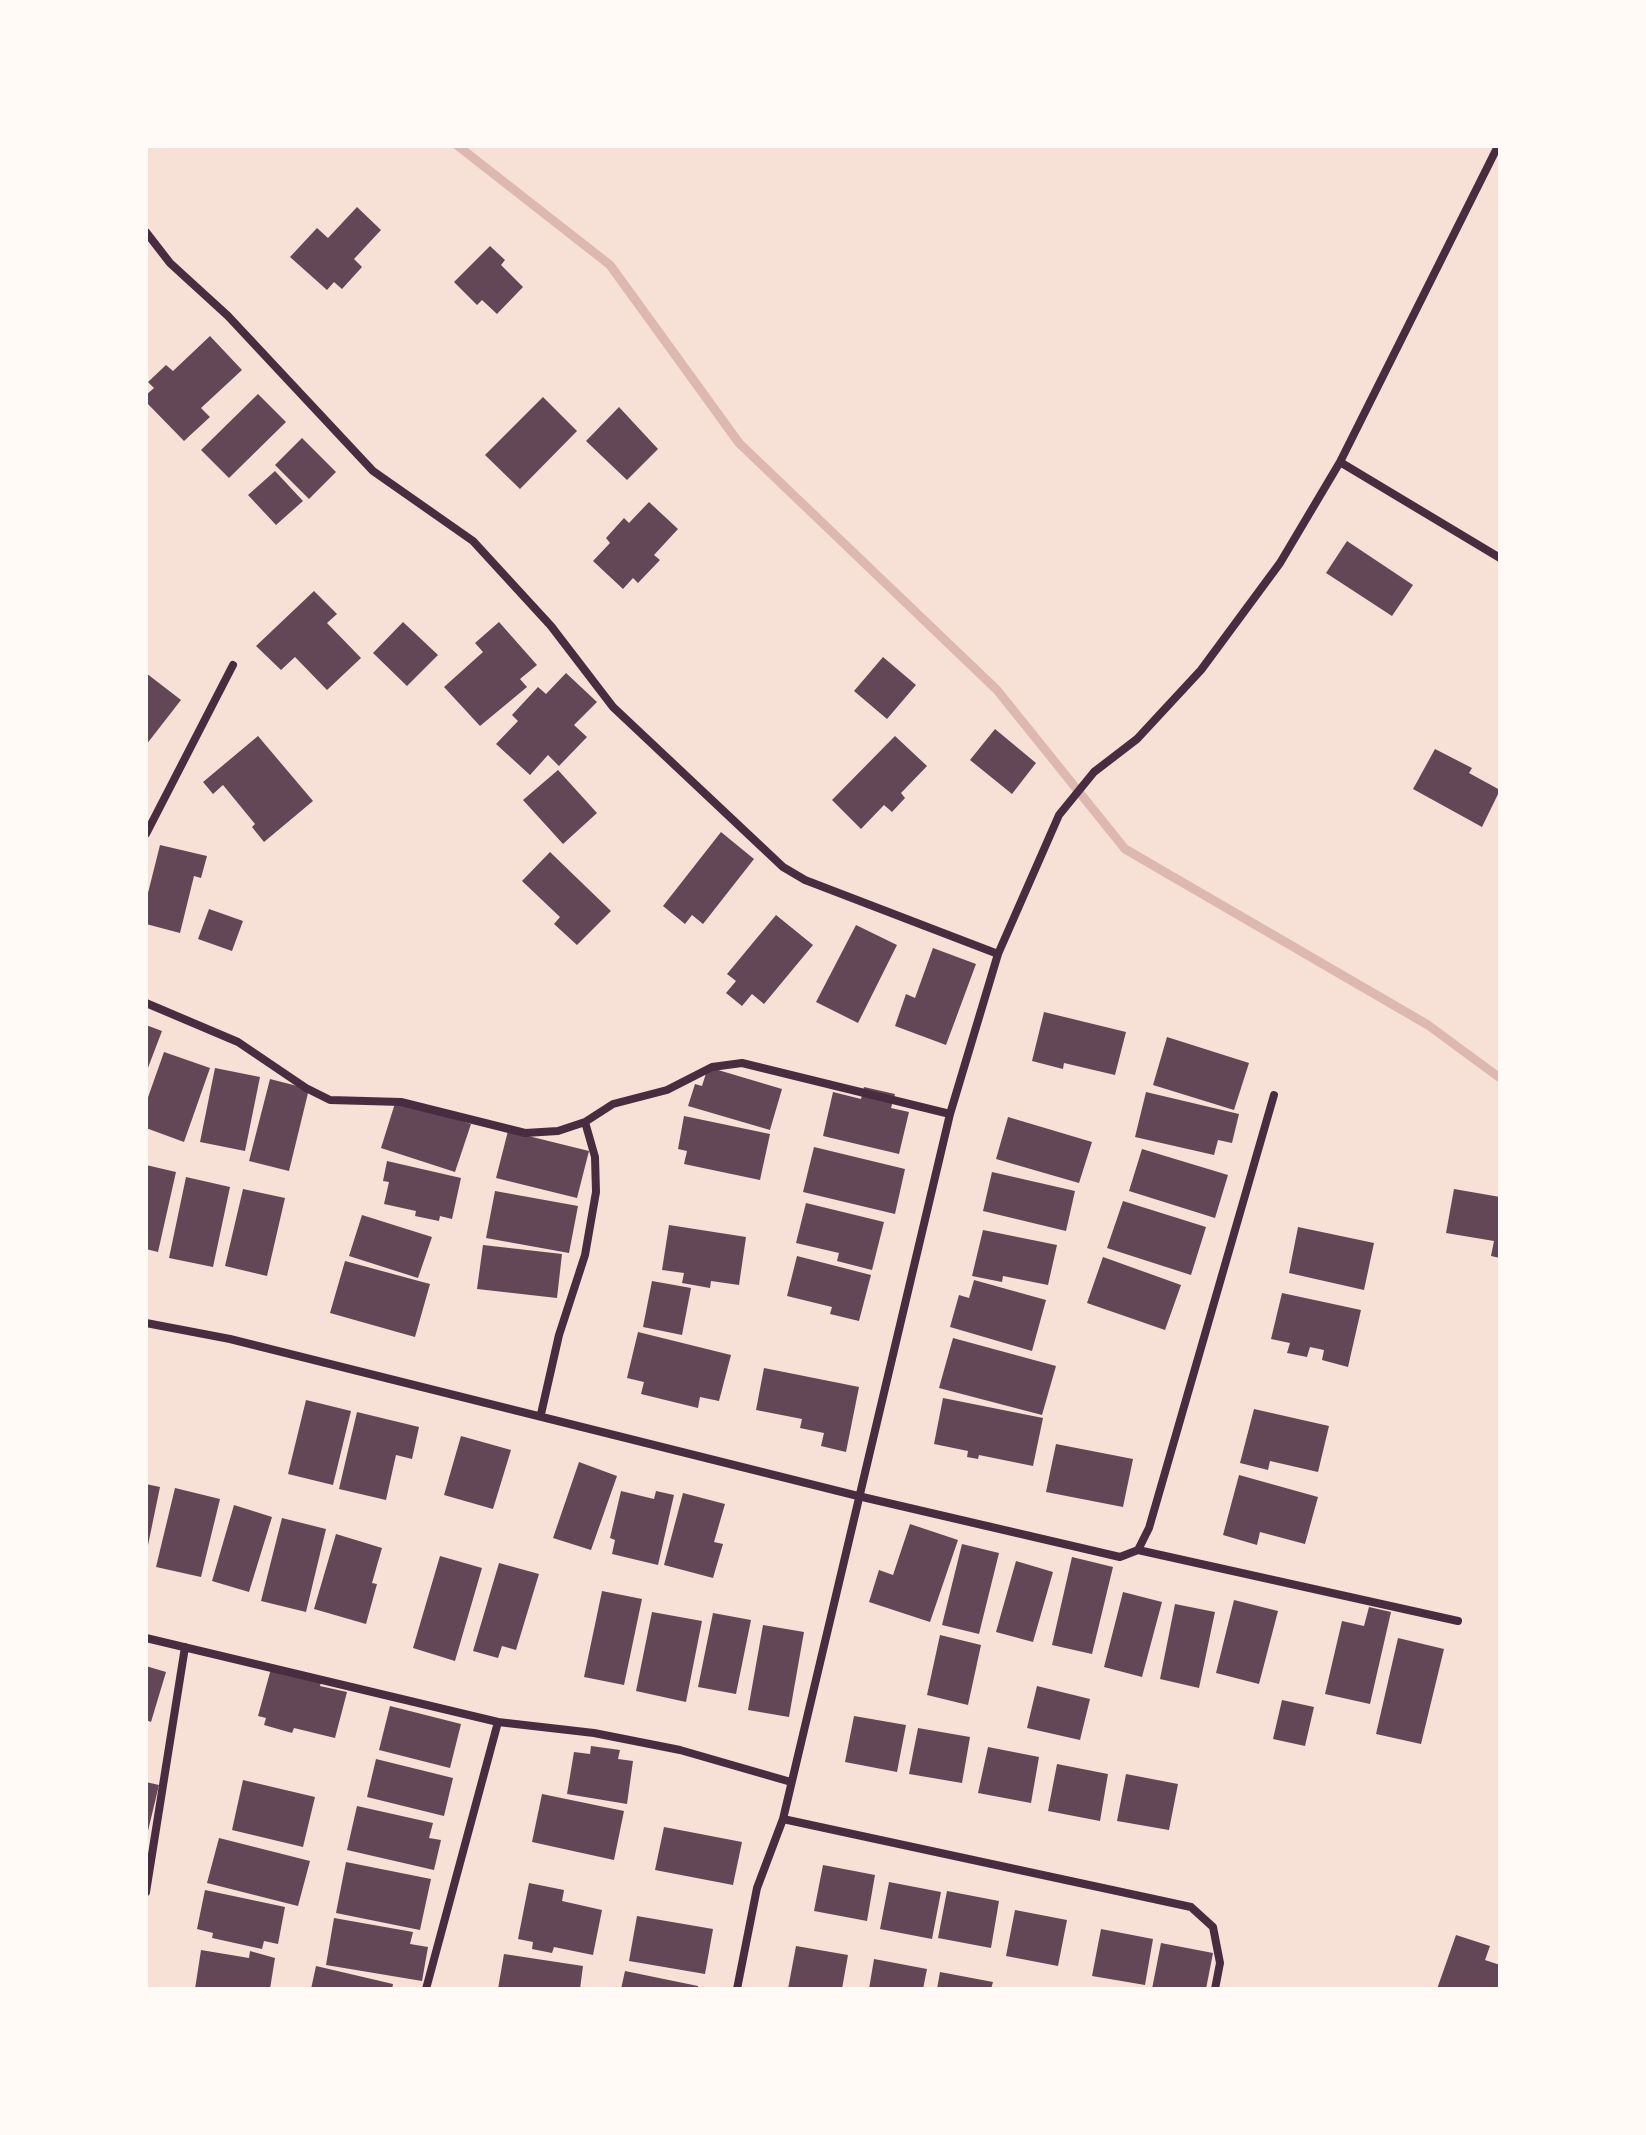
<!DOCTYPE html>
<html>
<head>
<meta charset="utf-8">
<style>
	body { margin:0 }
	#map { position:relative; width:1646px; height:2135px; overflow:hidden; background:#f7e1d7; font-family:Cabin,sans-serif }
	canvas { display:block }
	.frame { position:absolute; inset:0; border:148px solid #fffaf5; pointer-events:none }
</style>
</head>
<body>
<div id="map">
<canvas width="1646" height="2135"></canvas>
<div class="frame"></div>
</div>
<script>
const ctx = document.querySelector('canvas').getContext('2d');
ctx.lineJoin = 'round';
function shape(rows) {
  const path = new Path2D();
  for (const r of rows) {
    path.moveTo(r[0], r[1]);
    for (let i = 2; i < r.length; i += 2) path.lineTo(r[i], r[i + 1]);
  }
  return path;
}
function stroke(path, color, width, dash) {
  ctx.strokeStyle = color;
  ctx.lineWidth = width;
  ctx.lineCap = dash ? 'butt' : 'round';
  ctx.setLineDash(dash || []);
  ctx.stroke(path);
}
function fillPath(path, color) {
  ctx.fillStyle = color;
  ctx.fill(path, 'evenodd');
}
const stream = shape([
	[458,146,610,265,739,443,997,690,1125,849,1428,1025,1500,1078]
]);
const building = shape([
	[357,207,381,230,354,259,362,267,342,289,334,282,327,290,290,257,317,228,328,238],
	[490,246,505,260,501,265,523,287,497,314,482,300,477,305,454,282],
	[210,336,242,370,201,408,210,417,184,441,146,402,146,395,154,388,148,382,166,365,173,371],
	[258,394,286,422,229,478,201,450],
	[543,397,577,431,520,489,485,455],
	[619,407,658,449,627,480,586,441],
	[302,438,336,472,309,499,275,465],
	[275,471,303,501,276,525,248,495],
	[649,502,678,529,654,555,660,560,638,583,633,578,623,589,593,561,610,543,606,538,624,518,629,523],
	[1347,541,1413,585,1392,616,1326,573],
	[314,591,337,614,327,623,361,658,327,690,295,657,281,670,256,646],
	[403,622,438,655,407,686,373,653],
	[499,622,537,665,520,679,527,687,480,726,444,687,483,652,475,643],
	[883,657,916,685,887,719,854,691],
	[146,673,181,700,146,745],
	[566,673,597,702,574,725,587,737,559,766,548,755,530,775,496,744,518,721,512,715,538,687,546,694],
	[995,729,1036,763,1012,794,970,760],
	[258,736,313,801,264,842,252,827,255,824,223,785,213,794,203,782],
	[895,736,927,766,901,793,905,798,892,812,884,805,861,829,832,800],
	[1435,749,1472,768,1469,773,1500,790,1482,827,1413,789],
	[558,770,597,813,563,844,523,800],
	[721,832,754,859,703,924,692,915,685,924,663,906],
	[160,845,207,856,201,878,194,876,180,933,146,924,146,901],
	[550,852,611,911,577,945,554,924,560,917,522,881],
	[209,909,243,921,232,951,198,939],
	[776,915,813,945,764,1004,752,994,742,1006,726,993,736,981,727,974],
	[856,925,897,945,858,1023,816,1002],
	[933,948,976,964,946,1045,895,1026,906,994,915,998],
	[1044,1012,1126,1032,1115,1075,1064,1063,1063,1069,1032,1061],
	[146,1025,162,1031,146,1073],
	[1167,1037,1249,1063,1234,1110,1153,1085],
	[164,1052,210,1068,184,1142,146,1128,146,1103],
	[708,1067,782,1089,770,1130,688,1106,695,1084,702,1086],
	[215,1068,260,1077,245,1151,200,1142],
	[270,1079,309,1089,289,1171,249,1161],
	[864,1087,895,1094,891,1108,909,1112,899,1154,823,1136,833,1092,861,1099],
	[1146,1092,1239,1114,1232,1143,1218,1140,1214,1155,1135,1137],
	[396,1100,471,1124,455,1172,381,1148],
	[684,1116,770,1134,760,1180,684,1164,687,1151,678,1149],
	[1008,1117,1092,1142,1079,1183,996,1159],
	[508,1131,589,1151,577,1198,496,1178],
	[814,1147,905,1169,895,1214,803,1192],
	[1142,1149,1228,1175,1215,1218,1129,1191],
	[387,1161,461,1178,452,1219,440,1216,439,1221,415,1216,416,1211,384,1204,389,1182,383,1181],
	[146,1165,176,1172,158,1252,146,1249],
	[992,1172,1075,1191,1066,1231,983,1211],
	[186,1177,230,1187,213,1267,169,1258],
	[243,1189,285,1198,267,1276,225,1266],
	[1454,1189,1500,1197,1500,1258,1491,1256,1494,1241,1446,1233],
	[495,1191,578,1206,569,1253,486,1238],
	[1123,1201,1206,1227,1191,1275,1107,1248],
	[806,1203,884,1222,872,1270,837,1261,839,1253,796,1243],
	[362,1215,432,1237,418,1278,349,1256],
	[669,1225,746,1237,739,1285,711,1281,710,1288,682,1283,684,1273,662,1270],
	[1298,1227,1374,1243,1364,1290,1289,1273],
	[983,1230,1057,1245,1048,1285,1003,1276,1002,1282,972,1276],
	[483,1245,562,1254,557,1298,477,1289],
	[797,1256,871,1275,859,1321,830,1314,832,1307,787,1296],
	[1103,1257,1181,1285,1165,1330,1087,1303],
	[345,1261,430,1284,415,1337,330,1313],
	[974,1280,1046,1300,1032,1351,950,1327,959,1295,969,1298],
	[652,1281,691,1288,682,1335,643,1327],
	[1282,1293,1361,1310,1348,1367,1322,1360,1324,1350,1310,1347,1307,1357,1287,1353,1290,1343,1271,1339],
	[638,1332,731,1355,719,1401,700,1397,698,1408,641,1394,644,1382,627,1378],
	[953,1338,1056,1366,1042,1415,939,1388],
	[764,1368,859,1387,846,1452,821,1446,824,1433,800,1428,802,1419,756,1410],
	[943,1398,1043,1418,1033,1466,979,1455,978,1459,967,1457,968,1451,934,1444],
	[306,1400,351,1411,333,1485,288,1474],
	[1254,1409,1329,1426,1318,1472,1270,1461,1268,1470,1240,1463],
	[357,1412,419,1427,412,1459,396,1455,386,1500,339,1489],
	[461,1436,511,1450,493,1509,444,1495],
	[1056,1444,1133,1459,1123,1507,1046,1492],
	[579,1462,617,1476,591,1550,553,1538],
	[1239,1475,1318,1497,1305,1544,1260,1532,1257,1545,1223,1535],
	[146,1484,160,1487,147,1550,146,1550],
	[175,1488,220,1499,201,1577,156,1567],
	[621,1491,654,1499,656,1491,674,1495,658,1565,612,1554,615,1540,610,1538],
	[683,1493,725,1504,714,1542,723,1544,713,1578,664,1565],
	[234,1505,272,1517,249,1592,212,1581],
	[282,1518,326,1529,306,1612,261,1601],
	[910,1524,958,1540,930,1622,869,1602,879,1570,893,1575],
	[336,1534,382,1548,372,1583,377,1584,366,1624,314,1609],
	[962,1544,999,1553,979,1634,942,1625],
	[440,1556,482,1568,455,1661,413,1648],
	[1072,1557,1113,1567,1092,1654,1052,1645],
	[1016,1561,1053,1572,1033,1642,996,1632],
	[499,1563,539,1574,516,1650,502,1646,498,1658,473,1651],
	[602,1591,642,1599,624,1685,584,1677],
	[1123,1592,1162,1602,1142,1677,1104,1667],
	[1234,1600,1278,1611,1259,1684,1216,1673],
	[1175,1604,1215,1612,1199,1688,1160,1679],
	[1369,1607,1391,1612,1370,1704,1325,1694,1342,1621,1364,1626],
	[652,1612,702,1621,686,1702,636,1691],
	[713,1613,751,1620,736,1694,698,1687],
	[763,1625,804,1632,789,1717,748,1710],
	[940,1635,981,1645,968,1705,927,1695],
	[1398,1638,1444,1649,1421,1744,1376,1734],
	[272,1665,322,1678,320,1686,347,1692,335,1738,294,1728,292,1733,264,1725,266,1718,258,1716],
	[146,1666,166,1672,151,1722,146,1720],
	[1037,1686,1090,1699,1080,1740,1027,1728],
	[1282,1700,1314,1707,1305,1746,1273,1739],
	[390,1706,461,1724,450,1768,379,1750],
	[854,1716,906,1725,897,1772,845,1762],
	[918,1728,970,1737,962,1783,909,1774],
	[591,1746,620,1750,618,1759,633,1761,627,1804,567,1794,574,1752,590,1754],
	[988,1747,1039,1757,1031,1803,978,1793],
	[376,1759,453,1778,444,1816,367,1797],
	[1057,1764,1108,1774,1100,1821,1048,1811],
	[1126,1774,1178,1784,1169,1830,1117,1821],
	[243,1780,315,1797,303,1847,232,1830],
	[146,1782,159,1785,147,1835,146,1835],
	[542,1794,624,1811,614,1860,532,1842],
	[357,1806,433,1823,429,1838,441,1840,434,1870,347,1850],
	[664,1827,742,1842,733,1885,655,1870],
	[219,1838,310,1861,298,1906,207,1883],
	[346,1862,431,1879,420,1930,336,1913],
	[823,1865,875,1875,867,1921,814,1911],
	[889,1882,941,1892,932,1939,880,1929],
	[529,1883,564,1890,562,1901,602,1910,593,1955,554,1947,552,1953,532,1949,533,1942,518,1939],
	[205,1890,285,1907,278,1944,264,1941,262,1949,212,1938,213,1933,197,1929],
	[947,1891,999,1901,991,1948,938,1938],
	[1015,1910,1067,1920,1058,1966,1006,1956],
	[637,1916,713,1929,705,1974,629,1961],
	[334,1918,413,1932,410,1944,428,1947,422,1981,326,1965],
	[1101,1929,1153,1939,1145,1985,1092,1976],
	[1456,1935,1490,1946,1485,1960,1500,1965,1500,1989,1437,1989],
	[1161,1943,1213,1953,1206,1989,1152,1989],
	[796,1946,848,1955,842,1989,788,1989],
	[201,1950,249,1958,250,1951,275,1958,270,1989,195,1989],
	[504,1954,583,1966,580,1989,498,1989],
	[874,1959,927,1969,923,1989,869,1989],
	[316,1966,393,1984,392,1989,311,1989],
	[625,1971,698,1986,698,1989,621,1989],
	[940,1972,993,1982,991,1989,937,1989]
]);
const minor = shape([
	[146,232,170,263,228,316,373,471,473,541,551,626,613,707,783,867,805,880,998,954],
	[1340,462,1500,558],
	[146,834,233,665],
	[146,1003,238,1042,306,1088,330,1100,401,1102,525,1133,558,1131,585,1122,613,1104,667,1090,712,1067,742,1063,950,1114],
	[146,1323,230,1339,858,1496,1120,1557,1138,1550,1149,1528,1274,1095],
	[541,1414,559,1335,585,1255,596,1192,595,1157,585,1122],
	[1138,1550,1458,1621],
	[146,1638,498,1722],
	[783,1819,1191,1907,1213,1927,1220,1963,1215,1989],
	[146,1892,185,1647],
	[426,1989,498,1722,594,1733,680,1750,791,1782],
	[737,1989,757,1888,783,1819,950,1114,998,954,1059,815,1094,772,1137,739,1201,670,1280,563,1340,462,1498,146]
]);
stroke(stream, '#dcb8b0', 9);
fillPath(building, '#644757');
stroke(minor, '#4a2c40', 8);
</script>
</body>
</html>
